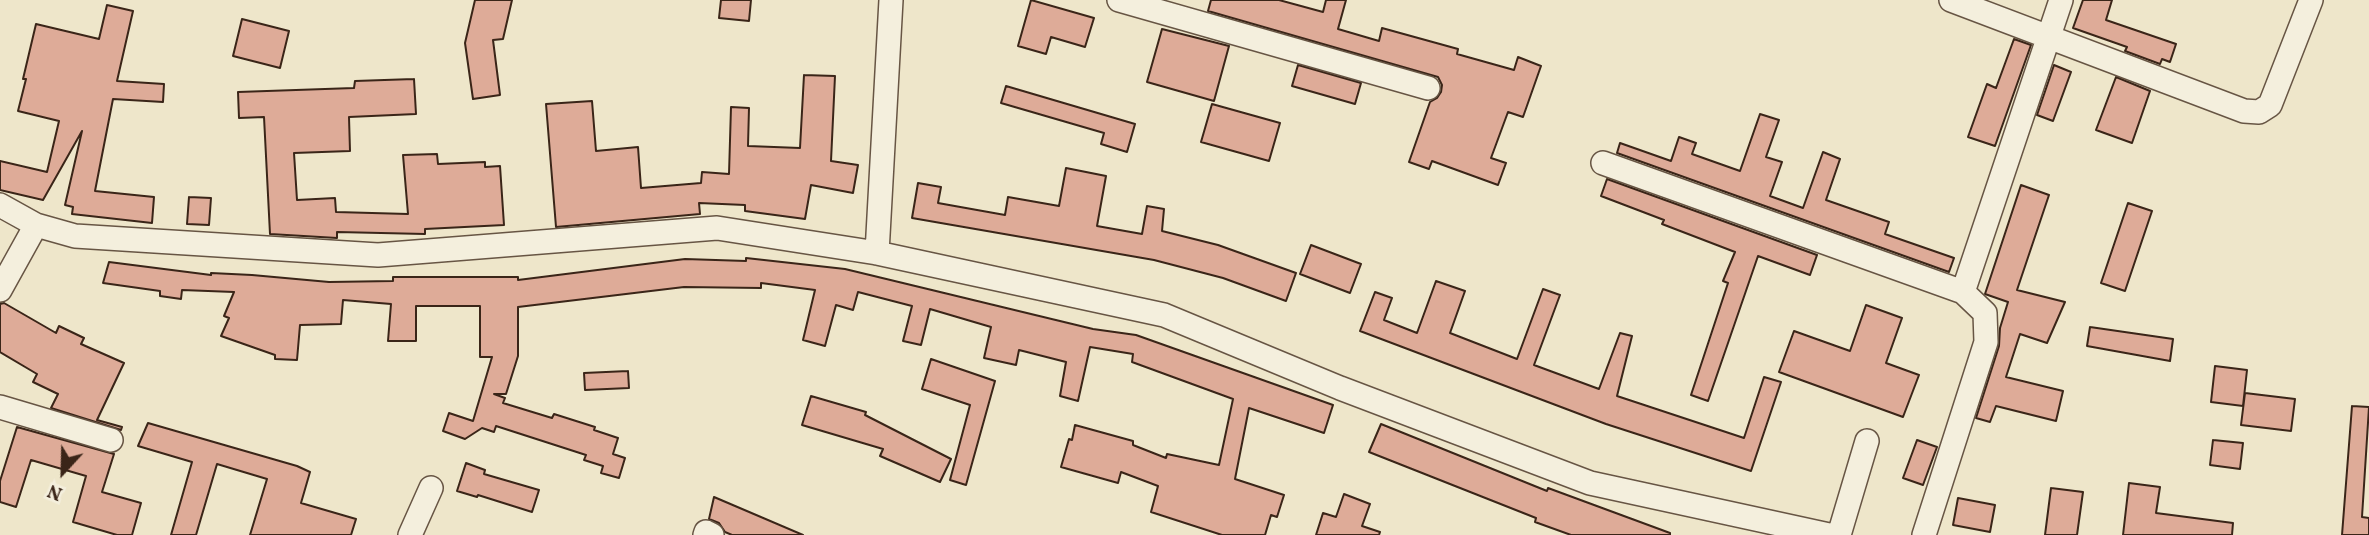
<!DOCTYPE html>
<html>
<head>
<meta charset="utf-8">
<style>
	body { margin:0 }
	#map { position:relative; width:2369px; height:535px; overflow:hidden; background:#eee6ca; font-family:Vollkorn,serif }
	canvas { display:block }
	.north { position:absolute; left:28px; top:437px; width:70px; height:70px; -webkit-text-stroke:5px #f4efdd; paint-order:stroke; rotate:202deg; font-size:19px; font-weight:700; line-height:28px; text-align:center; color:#3a2518 }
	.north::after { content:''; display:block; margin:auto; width:24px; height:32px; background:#3a2518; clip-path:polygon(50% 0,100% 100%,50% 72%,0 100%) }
</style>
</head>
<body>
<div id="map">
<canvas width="2369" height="535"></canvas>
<div class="north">N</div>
</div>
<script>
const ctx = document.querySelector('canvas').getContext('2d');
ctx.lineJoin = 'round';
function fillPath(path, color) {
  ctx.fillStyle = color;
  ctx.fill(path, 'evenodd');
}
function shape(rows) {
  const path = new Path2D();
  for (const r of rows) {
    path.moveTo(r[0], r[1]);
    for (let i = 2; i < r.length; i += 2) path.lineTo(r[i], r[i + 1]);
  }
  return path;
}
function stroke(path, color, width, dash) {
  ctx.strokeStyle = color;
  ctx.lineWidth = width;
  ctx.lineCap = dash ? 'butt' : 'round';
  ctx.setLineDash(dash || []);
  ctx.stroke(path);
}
const building = shape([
	[475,0,512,0,503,39,493,40,500,95,473,99,465,43,475,0],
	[721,0,751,0,749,21,719,18,721,0],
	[1031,0,1094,18,1085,47,1051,37,1046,54,1018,46,1031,0],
	[1211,0,1279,0,1323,12,1326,0,1346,0,1338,29,1379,41,1382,28,1458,49,1457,54,1514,70,1518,57,1541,66,1523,117,1508,112,1491,158,1506,163,1498,185,1432,161,1429,169,1409,162,1430,102,1437,98,1441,92,1442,85,1438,77,1208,11,1211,0],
	[2083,0,2112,0,2106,20,2176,44,2170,62,2162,59,2160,64,2125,51,2127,47,2073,28,2083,0],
	[107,5,133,11,117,81,164,84,163,102,113,99,95,191,154,197,152,223,72,214,73,207,65,205,82,131,43,200,0,190,0,161,47,172,59,121,18,111,26,79,23,79,36,24,99,39,107,5],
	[242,19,289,31,280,68,233,56,242,19],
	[1162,29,1229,46,1214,101,1147,82,1162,29],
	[2014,39,2031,45,1995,146,1968,137,1987,84,1996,88,2014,39],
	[1298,65,1361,83,1355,104,1292,86,1298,65],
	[2054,65,2071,72,2053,121,2037,115,2054,65],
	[804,75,835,76,831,161,858,165,853,193,811,185,805,219,745,211,745,205,699,203,700,214,556,227,546,104,592,101,596,151,638,147,641,188,701,183,702,172,729,174,731,107,749,108,748,146,800,148,804,75],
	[2116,77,2150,91,2132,143,2096,130,2116,77],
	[414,79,416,114,349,117,350,151,294,153,297,200,335,198,336,212,408,214,403,155,437,154,438,164,485,162,485,167,500,166,504,225,425,229,425,234,337,232,337,238,270,234,264,117,239,118,238,92,354,88,355,81,414,79],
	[1006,86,1135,124,1127,152,1101,144,1104,133,1001,103,1006,86],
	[1212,104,1280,123,1269,161,1201,142,1212,104],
	[1760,114,1779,120,1766,157,1782,162,1770,196,1803,208,1823,152,1840,159,1826,200,1889,222,1885,234,1954,258,1949,272,1617,153,1620,143,1671,161,1679,137,1696,143,1692,154,1740,171,1760,114],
	[1066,168,1106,176,1097,226,1142,234,1147,206,1164,209,1162,231,1218,245,1296,273,1286,301,1223,278,1154,260,912,218,918,183,941,187,938,203,1005,215,1008,197,1059,206,1066,168],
	[1607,179,1817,255,1810,275,1758,256,1708,401,1691,395,1728,283,1723,281,1735,252,1662,224,1664,220,1601,196,1607,179],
	[2021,185,2049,195,2017,290,2065,302,2047,343,2020,334,2006,377,2063,391,2056,421,1996,406,1990,422,1976,418,1999,346,2000,328,2008,302,1985,294,2021,185],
	[189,197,211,198,209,225,187,224,189,197],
	[2128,203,2152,211,2125,291,2101,283,2128,203],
	[1311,245,1361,264,1350,293,1300,274,1311,245],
	[746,258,845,269,1093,329,1136,335,1333,405,1324,433,1249,408,1235,479,1284,495,1277,517,1271,515,1265,535,1222,535,1151,512,1158,486,1121,472,1118,483,1061,467,1069,439,1072,440,1075,425,1133,441,1133,445,1166,458,1167,454,1219,465,1233,399,1132,362,1133,354,1090,347,1078,401,1060,396,1066,362,1019,350,1016,365,984,358,991,327,930,309,921,345,903,341,912,306,858,292,853,310,836,305,825,346,803,340,815,290,761,283,761,288,684,287,518,307,518,356,506,394,494,394,505,398,503,403,552,418,554,414,595,427,594,430,618,438,613,454,625,458,619,478,601,473,603,466,584,460,586,455,496,426,494,432,482,428,465,439,443,431,449,413,473,421,492,357,480,357,480,306,416,306,416,341,388,341,391,304,343,300,341,324,300,325,297,360,275,359,275,355,221,336,229,318,224,316,234,292,182,290,181,299,160,296,160,291,103,283,109,262,211,275,211,273,252,275,329,282,393,281,393,277,518,277,518,280,685,259,746,261,746,258],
	[1436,281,1465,291,1450,333,1517,359,1543,289,1560,295,1534,365,1599,389,1620,333,1632,336,1617,396,1744,438,1764,377,1781,382,1751,471,1606,424,1360,331,1375,292,1392,298,1384,320,1417,333,1436,281],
	[4,303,56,333,59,326,84,338,81,344,124,363,97,420,122,427,121,430,51,408,58,394,33,382,37,374,0,352,0,304,4,303],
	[1866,305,1902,318,1886,363,1919,375,1903,417,1779,372,1794,331,1850,351,1866,305],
	[2090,327,2173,339,2170,361,2087,346,2090,327],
	[931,359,995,381,966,485,950,480,970,405,922,389,931,359],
	[2215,366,2247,370,2243,406,2211,402,2215,366],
	[628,371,629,388,585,390,584,373,628,371],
	[2245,393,2295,399,2291,431,2241,425,2245,393],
	[811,396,866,412,865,415,951,459,940,482,880,456,883,449,802,425,811,396],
	[2352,406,2369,407,2362,517,2369,518,2369,535,2342,535,2352,406],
	[148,423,297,466,310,472,301,503,356,519,351,535,250,535,267,479,217,464,196,535,171,535,192,462,138,446,148,423],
	[1381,424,1547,491,1548,488,1670,533,1670,535,1571,535,1535,522,1536,518,1369,452,1381,424],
	[17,427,114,454,102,492,141,503,132,535,117,535,73,522,86,476,31,460,16,507,0,502,0,481,17,427],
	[1917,440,1937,447,1923,485,1903,478,1917,440],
	[2213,440,2243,443,2240,469,2210,465,2213,440],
	[466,463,485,470,484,474,539,490,532,512,478,495,477,497,457,491,466,463],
	[2129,483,2160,487,2156,513,2233,523,2232,535,2123,535,2129,483],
	[2051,488,2083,492,2077,535,2045,535,2051,488],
	[1344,494,1370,504,1362,526,1380,532,1379,535,1316,535,1323,513,1336,517,1344,494],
	[714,497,803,535,732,535,725,532,719,523,709,519,714,497],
	[1958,498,1995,505,1990,532,1953,525,1958,498]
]);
const minor = shape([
	[1119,0,1428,88],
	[1951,0,2244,111,2259,112,2270,105,2311,0],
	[1603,163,1963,292,1985,313,1986,342,1924,535],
	[0,205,36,225,75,236,378,255,717,228,877,253,1164,315,1340,388,1590,483,1829,535],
	[877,253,891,0],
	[0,290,36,225],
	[1963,292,2061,0],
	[0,407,111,440],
	[410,535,431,488],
	[705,535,706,532,712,535],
	[1839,535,1867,441]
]);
fillPath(building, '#deab98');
stroke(building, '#3a2518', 2);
stroke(minor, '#675544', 26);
stroke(minor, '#f4efdd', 23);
</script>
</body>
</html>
